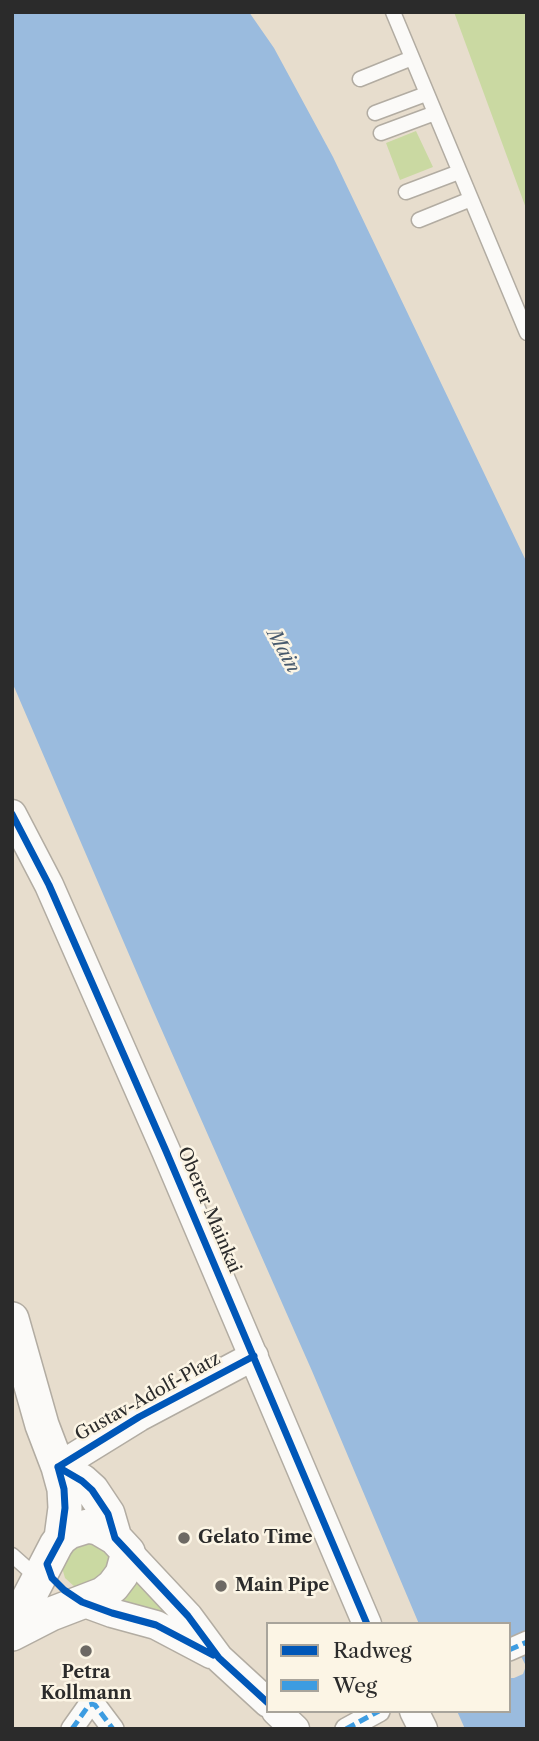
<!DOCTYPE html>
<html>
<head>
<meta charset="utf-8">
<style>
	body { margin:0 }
	#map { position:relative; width:539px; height:1741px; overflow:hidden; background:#e7ddcd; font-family:"Libre Caslon Text",serif }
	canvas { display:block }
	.frame { position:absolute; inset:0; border:14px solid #2b2b2b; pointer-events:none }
	.legend { position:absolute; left:266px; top:1622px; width:245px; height:91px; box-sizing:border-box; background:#fcf5e5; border:2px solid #a8a49b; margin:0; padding:9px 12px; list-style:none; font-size:21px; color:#2b2b2b }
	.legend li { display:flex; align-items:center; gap:14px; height:35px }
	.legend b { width:35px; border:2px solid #a8a49b }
</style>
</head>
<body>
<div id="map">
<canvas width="539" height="1741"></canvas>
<div class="frame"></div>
<ul class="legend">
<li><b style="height:9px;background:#0057b8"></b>Radweg</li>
<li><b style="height:9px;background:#3d9ce1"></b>Weg</li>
</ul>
</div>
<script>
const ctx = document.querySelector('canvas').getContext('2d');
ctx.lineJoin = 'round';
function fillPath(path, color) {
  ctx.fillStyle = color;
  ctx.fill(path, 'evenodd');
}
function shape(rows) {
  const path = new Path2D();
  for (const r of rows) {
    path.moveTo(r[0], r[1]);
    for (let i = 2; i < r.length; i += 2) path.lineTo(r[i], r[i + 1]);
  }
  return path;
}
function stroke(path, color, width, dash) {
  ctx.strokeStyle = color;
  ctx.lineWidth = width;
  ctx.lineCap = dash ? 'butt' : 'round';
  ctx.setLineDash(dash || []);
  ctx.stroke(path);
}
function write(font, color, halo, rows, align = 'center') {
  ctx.font = font + ' "Libre Caslon Text",serif';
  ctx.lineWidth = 5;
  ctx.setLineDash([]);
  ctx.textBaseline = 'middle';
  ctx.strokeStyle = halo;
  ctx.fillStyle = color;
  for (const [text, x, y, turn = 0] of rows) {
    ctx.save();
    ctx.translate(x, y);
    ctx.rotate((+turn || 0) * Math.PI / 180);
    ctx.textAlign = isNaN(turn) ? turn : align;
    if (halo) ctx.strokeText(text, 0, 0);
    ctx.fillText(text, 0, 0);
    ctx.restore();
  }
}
const green = shape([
	[454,12,527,12,527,211],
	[416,131,433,167,400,180,386,143],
	[84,1538,110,1549,113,1572,76,1588,65,1578,61,1564],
	[132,1574,181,1620,112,1602]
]);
const water = shape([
	[12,12,249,12,274,48,333,157,527,563,527,1729,465,1729,457,1711,509,1711,509,1678,514,1678,523,1674,526,1666,509,1633,509,1624,419,1624,312,1371,152,1008,12,682]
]);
const service = shape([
	[393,12,527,333],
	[360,79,412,58],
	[375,113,426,94],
	[381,133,435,113],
	[406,192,459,172],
	[419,220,471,199],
	[12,1555,39,1579]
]);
const pedestrian = shape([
	[509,1650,527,1642],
	[72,1729,89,1705,92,1704,95,1705,113,1729],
	[346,1729,379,1711]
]);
const minor = shape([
	[12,814,49,885,166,1151,367,1624],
	[58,1467,139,1417,254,1356],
	[128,1552,188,1616,219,1658,268,1703],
	[82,1602,112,1613,156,1625,211,1654],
	[276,1711,295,1729],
	[414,1711,423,1729]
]);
const tertiary = shape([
	[12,1319,42,1425,58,1467,64,1489,65,1508,61,1538],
	[58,1467,82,1481,92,1490,108,1514,115,1538],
	[12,1630,56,1545,61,1538,69,1532,88,1526,98,1528,115,1538,128,1552,122,1574,113,1586,103,1594,51,1614,12,1634]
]);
const quiet = shape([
	[509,1650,527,1642],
	[72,1729,89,1705,92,1704,95,1705,113,1729],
	[346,1729,379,1711]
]);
const cycleway = shape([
	[12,814,49,885,166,1151,367,1624],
	[58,1467,82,1481,92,1490,108,1514,115,1538,188,1616,219,1658,268,1703],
	[58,1467,64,1489,65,1508,61,1538,47,1564,52,1578,64,1590,82,1602,112,1613,156,1625,213,1655],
	[58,1467,139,1417,254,1356]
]);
const markers = [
	[184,1538,7,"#6d6964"],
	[221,1586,7,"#6d6964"],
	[86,1651,7,"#6d6964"]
];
const streetNames = [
	["Oberer Mainkai",209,1210,67],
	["Gustav-Adolf-Platz",148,1397,-29]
];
const poiNames = [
	["Gelato Time",198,1538],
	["Main Pipe",235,1586],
	["Petra",86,1673,"center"],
	["Kollmann",86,1694,"center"]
];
const waterNames = [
	["Main",283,651,61]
];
fillPath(green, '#cad9a2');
fillPath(water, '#9abbde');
stroke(service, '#b2aca2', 17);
stroke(pedestrian, '#b2aca2', 24);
stroke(minor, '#b2aca2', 31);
stroke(tertiary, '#b2aca2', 36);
stroke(service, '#fbfaf8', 14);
stroke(pedestrian, '#fbfaf8', 21);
stroke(minor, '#fbfaf8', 28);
stroke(tertiary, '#fbfaf8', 33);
stroke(quiet, '#3d9ce1', 5, [10, 5]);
stroke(cycleway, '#0057b8', 7);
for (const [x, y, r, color] of markers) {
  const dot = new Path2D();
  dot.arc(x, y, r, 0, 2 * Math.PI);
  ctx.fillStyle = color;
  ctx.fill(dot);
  stroke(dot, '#fcf5e5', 2.5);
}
write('18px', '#2b2b2b', '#fcf5e5', streetNames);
write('bold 18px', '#2b2b2b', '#fcf5e5', poiNames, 'left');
write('italic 19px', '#46586c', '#fcf5e5', waterNames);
</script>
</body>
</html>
